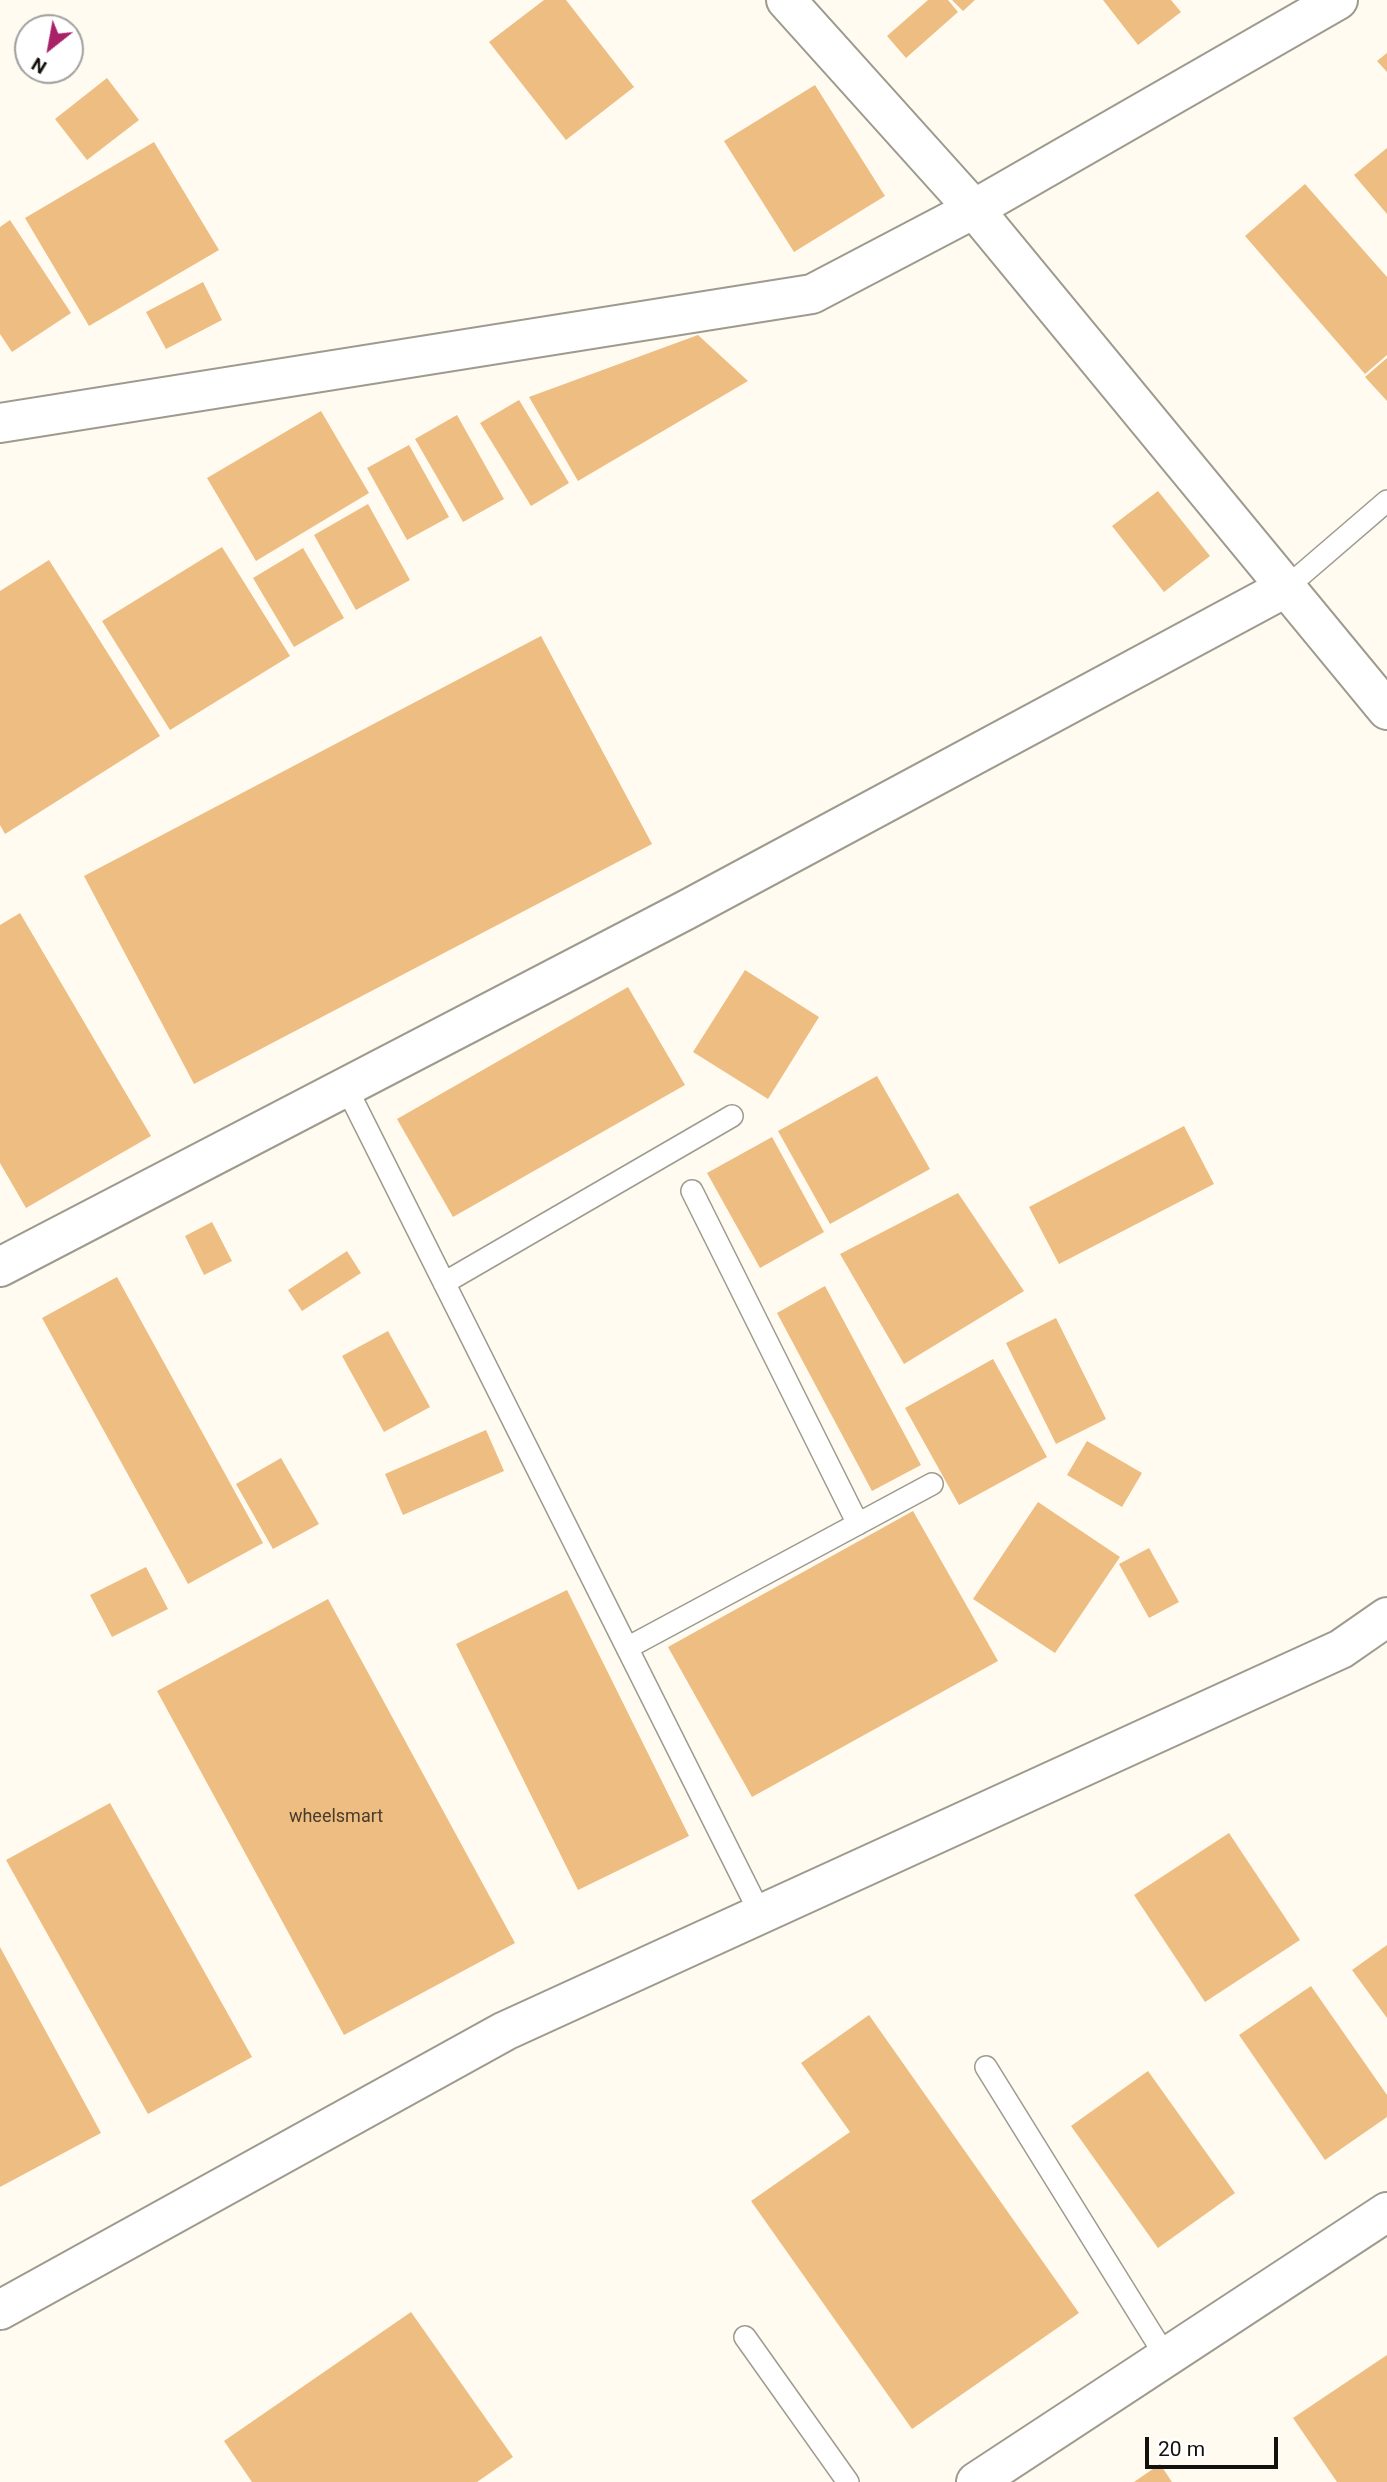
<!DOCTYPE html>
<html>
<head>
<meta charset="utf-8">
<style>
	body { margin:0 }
	#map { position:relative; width:1387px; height:2482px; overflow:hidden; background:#fffbf1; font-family:Roboto,sans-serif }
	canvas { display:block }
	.north { position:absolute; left:14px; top:14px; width:70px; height:70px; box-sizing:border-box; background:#fff; border:2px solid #a1a09e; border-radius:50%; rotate:211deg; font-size:19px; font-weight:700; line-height:28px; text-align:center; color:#13110d }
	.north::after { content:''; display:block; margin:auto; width:24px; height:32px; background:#a92167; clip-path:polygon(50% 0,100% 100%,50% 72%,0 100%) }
	.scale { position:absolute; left:1145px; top:2437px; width:133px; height:32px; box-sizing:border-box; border:4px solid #13110d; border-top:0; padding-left:9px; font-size:21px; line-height:24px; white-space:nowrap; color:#13110d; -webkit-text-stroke:5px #fff; paint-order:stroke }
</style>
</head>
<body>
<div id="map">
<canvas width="1387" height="2482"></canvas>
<div class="north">N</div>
<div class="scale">20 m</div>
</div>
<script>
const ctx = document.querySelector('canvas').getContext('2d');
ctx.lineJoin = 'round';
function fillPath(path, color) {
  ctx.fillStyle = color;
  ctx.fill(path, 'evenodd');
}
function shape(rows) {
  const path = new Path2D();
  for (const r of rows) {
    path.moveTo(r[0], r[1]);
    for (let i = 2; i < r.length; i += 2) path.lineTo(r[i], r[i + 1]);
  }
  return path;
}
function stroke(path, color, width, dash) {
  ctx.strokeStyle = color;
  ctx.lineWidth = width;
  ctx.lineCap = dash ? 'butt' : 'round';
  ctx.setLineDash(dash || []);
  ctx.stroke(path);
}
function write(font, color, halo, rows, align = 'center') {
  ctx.font = font + ' Roboto,sans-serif';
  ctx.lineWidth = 6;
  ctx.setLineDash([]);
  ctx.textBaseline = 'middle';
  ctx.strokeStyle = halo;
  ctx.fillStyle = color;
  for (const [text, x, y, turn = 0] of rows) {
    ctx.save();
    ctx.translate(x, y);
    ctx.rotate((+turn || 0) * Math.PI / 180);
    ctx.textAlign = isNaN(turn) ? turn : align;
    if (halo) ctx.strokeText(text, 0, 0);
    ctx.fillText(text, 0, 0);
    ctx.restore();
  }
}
const building = shape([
	[544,0,566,0,634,87,566,140,489,42],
	[928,0,948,0,958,12,906,58,887,36],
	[952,0,975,0,963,11],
	[1103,0,1171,0,1181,12,1138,45],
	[1387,53,1387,72,1377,61],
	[107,78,139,120,87,160,55,119],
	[815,85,885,196,794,252,724,141],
	[154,142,219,250,89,326,25,218],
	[1387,148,1387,214,1354,175],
	[1305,184,1387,277,1387,355,1365,374,1245,236],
	[10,220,71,313,12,352,0,334,0,227],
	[203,282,222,320,166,349,146,312],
	[698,335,748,381,578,481,529,397],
	[1387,358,1387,401,1365,377],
	[519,400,569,483,531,506,480,423],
	[321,411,369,493,256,561,207,478],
	[457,415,504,499,463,522,415,439],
	[409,445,449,517,407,540,367,468],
	[1158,491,1210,556,1164,592,1112,526],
	[368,504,410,580,356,610,314,535],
	[222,547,290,656,170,730,102,621],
	[303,548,344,618,294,647,253,578],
	[49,560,160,736,5,834,0,825,0,591],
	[541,636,652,844,194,1084,84,876],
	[20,913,151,1136,26,1208,0,1163,0,925],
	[745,970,819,1017,768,1099,693,1052],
	[628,987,685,1085,453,1217,397,1119],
	[877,1076,930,1169,830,1224,778,1131],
	[1184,1126,1214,1184,1059,1264,1029,1207],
	[772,1137,824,1232,760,1268,707,1173],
	[958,1193,1024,1291,904,1364,840,1254],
	[212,1222,232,1261,204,1275,185,1236],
	[347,1251,361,1273,302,1311,288,1290],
	[117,1277,263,1543,188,1584,42,1318],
	[825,1286,921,1465,872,1491,777,1313],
	[1056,1318,1106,1419,1056,1444,1006,1343],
	[388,1331,430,1407,384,1432,342,1356],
	[993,1359,1047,1457,959,1505,905,1408],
	[486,1430,504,1471,403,1515,385,1474],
	[1087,1441,1142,1473,1122,1507,1067,1475],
	[281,1458,319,1524,273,1549,236,1484],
	[1038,1502,1120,1557,1055,1653,973,1599],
	[913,1511,998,1661,752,1797,668,1647],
	[1149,1548,1179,1602,1149,1618,1119,1564],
	[146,1567,168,1609,112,1637,90,1595],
	[567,1590,689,1836,578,1890,456,1644],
	[328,1599,515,1943,344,2035,157,1691],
	[110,1803,252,2057,148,2114,6,1860],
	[1229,1833,1300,1940,1205,2002,1134,1895],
	[1387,1945,1387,2018,1352,1970],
	[0,1947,101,2133,0,2187],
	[1311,1986,1387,2095,1387,2117,1325,2160,1239,2035],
	[869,2015,1079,2313,912,2429,751,2201,850,2132,801,2063],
	[1148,2071,1235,2193,1158,2248,1071,2126],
	[411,2312,513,2457,477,2482,252,2482,224,2441],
	[1387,2355,1387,2482,1337,2482,1293,2418],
	[1160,2464,1172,2482,1134,2482]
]);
const lane = shape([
	[1287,587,1387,501],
	[346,1087,761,1915],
	[692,1191,858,1524],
	[444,1283,732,1116],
	[627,1648,932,1484],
	[986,2067,1166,2357],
	[745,2337,848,2482]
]);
const street = shape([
	[786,0,974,209,1387,710],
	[0,423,812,294,974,209,1338,0],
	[0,1267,686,910,1287,587],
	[976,2482,1387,2212]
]);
const secondary = shape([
	[0,2310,505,2031,1341,1649,1387,1617]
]);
const numberNames = [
	["wheelsmart",336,1817]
];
fillPath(building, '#edbd82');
stroke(lane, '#9e9a8e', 24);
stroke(street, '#9e9a8e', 42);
stroke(secondary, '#9e9a8e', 42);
stroke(lane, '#fff', 21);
stroke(street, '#fff', 38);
stroke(secondary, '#fff', 38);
write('18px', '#4a3c2a', null, numberNames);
</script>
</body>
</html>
